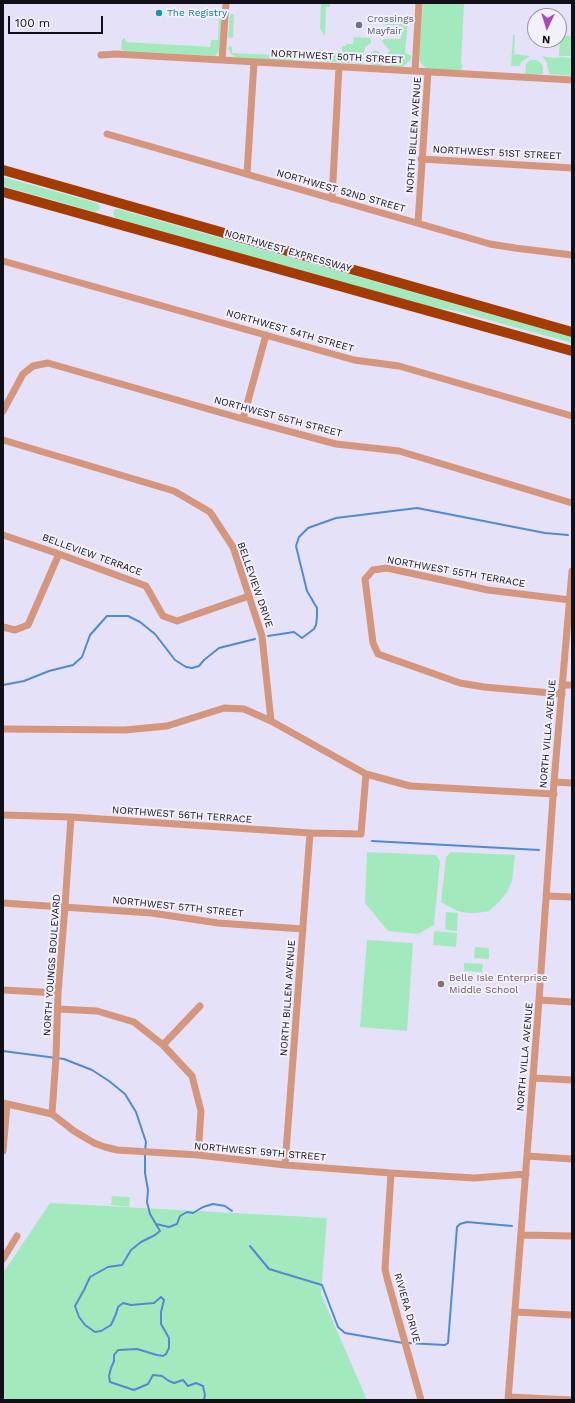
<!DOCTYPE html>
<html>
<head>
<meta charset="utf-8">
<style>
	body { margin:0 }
	#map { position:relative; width:575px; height:1403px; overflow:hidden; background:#e5e1f9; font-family:"Work Sans",sans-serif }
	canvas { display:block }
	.frame { position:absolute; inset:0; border:4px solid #110f17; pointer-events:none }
	.north { position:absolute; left:527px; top:8px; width:40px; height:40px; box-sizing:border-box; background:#f2effe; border:1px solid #9895a2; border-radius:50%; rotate:184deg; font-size:11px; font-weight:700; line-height:16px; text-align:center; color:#110f17 }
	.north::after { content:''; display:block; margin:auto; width:14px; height:18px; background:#a94bb5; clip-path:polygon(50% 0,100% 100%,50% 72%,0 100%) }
	.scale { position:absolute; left:8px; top:16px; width:95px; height:18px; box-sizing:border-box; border:2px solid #110f17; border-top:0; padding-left:5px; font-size:12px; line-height:14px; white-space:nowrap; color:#110f17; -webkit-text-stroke:3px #f2effe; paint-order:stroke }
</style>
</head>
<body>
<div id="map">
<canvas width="575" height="1403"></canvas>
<div class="frame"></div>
<div class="north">N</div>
<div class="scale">100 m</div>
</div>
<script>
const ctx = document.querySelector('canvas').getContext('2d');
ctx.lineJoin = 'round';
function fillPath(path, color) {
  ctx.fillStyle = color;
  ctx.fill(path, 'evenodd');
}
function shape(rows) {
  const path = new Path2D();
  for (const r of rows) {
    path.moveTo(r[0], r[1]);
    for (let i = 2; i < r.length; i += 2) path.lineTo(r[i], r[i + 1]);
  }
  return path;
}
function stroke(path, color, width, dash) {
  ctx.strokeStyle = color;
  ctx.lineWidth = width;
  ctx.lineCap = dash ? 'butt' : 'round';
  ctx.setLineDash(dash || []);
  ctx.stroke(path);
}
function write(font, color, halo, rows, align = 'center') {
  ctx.font = font + ' "Work Sans",sans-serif';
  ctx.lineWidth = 4;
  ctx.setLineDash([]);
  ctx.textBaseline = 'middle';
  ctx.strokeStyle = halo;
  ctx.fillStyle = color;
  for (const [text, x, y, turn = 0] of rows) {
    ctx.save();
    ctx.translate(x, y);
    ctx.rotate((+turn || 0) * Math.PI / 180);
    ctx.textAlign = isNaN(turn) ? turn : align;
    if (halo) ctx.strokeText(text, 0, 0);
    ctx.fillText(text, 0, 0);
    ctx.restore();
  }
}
const green = shape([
	[321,3,330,3,330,7,326,7,325,36,320,29],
	[423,3,464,3,461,64,463,65,461,71,427,69,420,62,419,58],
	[220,14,222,17,219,51,215,56,125,51,121,49,122,40,124,38,125,38,126,42,210,47,211,40,218,40,219,17,213,16],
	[232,14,234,15,233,37,231,38,228,37,230,15],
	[385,18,408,19,405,53,412,56,411,58,410,61,402,67,390,66,389,64,388,52,390,51,386,46,383,43,382,40,384,40,384,39,401,39,402,26,385,25],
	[513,35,515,35,514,54,530,56,521,62,520,66,511,66],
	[560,36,572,36,572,56,559,56],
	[354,37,370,38,371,40,371,43,365,47,362,64,303,60,302,56,306,51,317,52,320,49,324,52,342,53,342,46,346,46,346,44,353,44],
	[229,46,232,47,232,53,292,56,293,50,296,52,295,59,293,61,237,58,231,54,228,48],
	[375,50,381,53,382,64,380,66,370,64,371,53],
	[542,56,554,58,560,57,572,58,572,76,549,74,547,63],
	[530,60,536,60,541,63,543,67,543,74,525,74,526,64],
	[3,177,97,203,100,207,100,209,95,212,3,186],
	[115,209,118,209,568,336,572,338,572,343,457,311,432,307,115,218,113,213],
	[367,852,436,855,440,861,434,925,418,934,388,931,365,903],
	[451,852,515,855,512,881,507,892,499,902,489,911,477,913,468,913,457,911,441,902,446,857],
	[446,912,458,913,457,931,445,930],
	[434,931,457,933,456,947,433,945],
	[367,940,413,943,407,1031,360,1027],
	[475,947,489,948,489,959,474,958],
	[464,963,483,964,482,972,464,971],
	[112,1196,130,1197,129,1207,111,1205],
	[50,1203,327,1218,321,1294,367,1400,3,1400,3,1273]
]);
const stream = shape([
	[268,636,294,632,302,638,314,629,316,625,317,617,317,608,307,591,296,546,299,537,308,528,336,518,417,508,545,533,568,535],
	[3,685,24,681,49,671,73,665,82,657,90,635,107,616,128,616,140,622,155,634,175,660,186,667,192,668,199,666,204,660,219,648,255,639],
	[372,841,539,850],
	[3,1051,64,1059,92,1070,109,1081,125,1094,136,1112,146,1142,145,1150],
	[145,1154,145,1173,148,1190,147,1202,150,1214,160,1231,155,1235,141,1242,131,1250,122,1265,108,1267,90,1277,84,1290,75,1306,79,1317,85,1325,95,1332,101,1331,111,1325,116,1314,118,1307,123,1303,131,1305,154,1303,161,1297,164,1300,161,1312,161,1324,169,1338,169,1348,166,1354,163,1356,157,1355,137,1349,118,1350,114,1355,114,1361,111,1368,109,1376,110,1382,134,1390,148,1384,153,1375,162,1376,169,1381,174,1383,183,1380,188,1386,196,1383,203,1386,205,1395,204,1400],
	[156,1224,169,1227,177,1224,180,1216,187,1212,193,1213,203,1207,213,1204,225,1206,232,1211],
	[250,1246,269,1269,322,1285,338,1327,345,1333,403,1343],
	[408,1343,445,1345,448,1343,457,1227,460,1224,467,1222,512,1226]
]);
const minor = shape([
	[101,55,116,54,239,61,572,80],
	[222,60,226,3],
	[415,71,419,3],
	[107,134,490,244,515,248,572,255],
	[421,159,572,168],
	[247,174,254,62],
	[332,199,339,67],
	[418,223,428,72],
	[3,261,354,360,399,366,572,416],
	[3,411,23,374,33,366,48,363,243,419,336,444,399,451,572,503],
	[243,419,266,335],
	[3,440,174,491,210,512,233,547,262,636,271,721],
	[3,535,59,554,146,586,163,616,177,621,249,596],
	[3,627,15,630,28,625,59,554],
	[562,685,572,685],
	[562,694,484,687,460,683,378,654,373,643,365,579,373,570,387,568,488,590,570,600],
	[3,729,125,730,167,726,224,708,244,709,271,721,366,774,410,786,554,794],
	[554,782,572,783],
	[3,815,71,817,310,833,361,834,366,774],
	[546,896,572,897],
	[3,903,152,913,218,923,303,929],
	[3,990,58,993],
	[539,1000,572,1002],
	[58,1009,97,1011,134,1022,163,1045,192,1076,201,1111,198,1155],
	[163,1045,200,1006],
	[533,1078,572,1080],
	[3,1103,52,1114,74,1131,94,1143,105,1147,117,1150,198,1155,285,1165,391,1173,474,1178,526,1174],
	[52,1114,56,1057,58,993,65,906,71,817],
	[3,1151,7,1104],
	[527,1156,572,1159],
	[285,1165,310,833],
	[391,1173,385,1269,387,1278,421,1400],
	[522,1235,572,1236],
	[3,1259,17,1236],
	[515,1312,572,1315],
	[509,1397,572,1400],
	[508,1400,539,1000,554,782,572,571]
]);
const highway = shape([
	[3,170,572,332],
	[3,192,572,351]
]);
const markers = [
	[159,13,4,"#0f9aa8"],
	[359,25,4,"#6b7280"],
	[441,984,4,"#8d6e63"]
];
const cultureNames = [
	["The Registry",167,13]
];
const worshipNames = [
	["Crossings",367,19],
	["Mayfair",367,31]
];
const streetNames = [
	["NORTHWEST 50TH STREET",337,57,3],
	["NORTH BILLEN AVENUE",414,135,-86],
	["NORTHWEST 51ST STREET",497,153,3],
	["NORTHWEST 52ND STREET",341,191,16],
	["NORTHWEST EXPRESSWAY",288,251,16],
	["NORTHWEST 54TH STREET",290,331,16],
	["NORTHWEST 55TH STREET",278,417,15],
	["BELLEVIEW TERRACE",92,555,20],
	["NORTHWEST 55TH TERRACE",456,572,10],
	["BELLEVIEW DRIVE",255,585,71],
	["NORTH VILLA AVENUE",548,734,-85],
	["NORTHWEST 56TH TERRACE",182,815,4],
	["NORTHWEST 57TH STREET",178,907,6],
	["NORTH YOUNGS BOULEVARD",52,965,-86],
	["NORTH BILLEN AVENUE",288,998,-86],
	["NORTH VILLA AVENUE",525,1057,-85],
	["NORTHWEST 59TH STREET",260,1152,5],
	["RIVIERA DRIVE",407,1308,74]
];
const educationNames = [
	["Belle Isle Enterprise",449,978],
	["Middle School",449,990]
];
fillPath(green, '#a2eabe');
stroke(stream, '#518ad4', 2);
stroke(minor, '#d5967e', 7);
stroke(highway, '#a43b03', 10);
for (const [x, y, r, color] of markers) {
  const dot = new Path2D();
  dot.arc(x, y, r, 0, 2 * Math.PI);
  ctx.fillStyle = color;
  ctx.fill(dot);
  stroke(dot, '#f2effe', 1.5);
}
write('10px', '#0d838f', '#f2effe', cultureNames, 'left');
write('10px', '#5b616d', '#f2effe', worshipNames, 'left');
write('10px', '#110f17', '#f2effe', streetNames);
write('10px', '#785e54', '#f2effe', educationNames, 'left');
</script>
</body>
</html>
